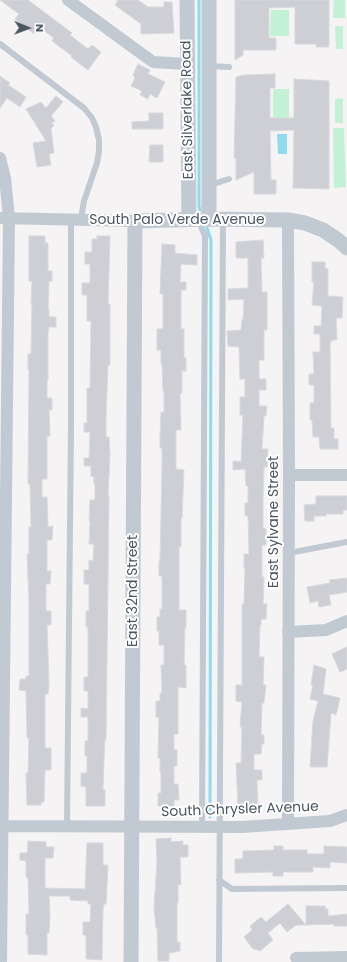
<!DOCTYPE html>
<html>
<head>
<meta charset="utf-8">
<style>
	body { margin:0 }
	#map { position:relative; width:347px; height:962px; overflow:hidden; background:#f5f3f3; font-family:Poppins,sans-serif }
	canvas { display:block }
	.north { position:absolute; left:8px; top:8px; width:40px; height:40px; -webkit-text-stroke:3px #fff; paint-order:stroke; rotate:91deg; font-size:11px; font-weight:700; line-height:16px; text-align:center; color:#4a5661 }
	.north::after { content:''; display:block; margin:auto; width:14px; height:18px; background:#4a5661; clip-path:polygon(50% 0,100% 100%,50% 72%,0 100%) }
</style>
</head>
<body>
<div id="map">
<canvas width="347" height="962"></canvas>
<div class="north">N</div>
</div>
<script>
const ctx = document.querySelector('canvas').getContext('2d');
ctx.lineJoin = 'round';
function fillPath(path, color) {
  ctx.fillStyle = color;
  ctx.fill(path, 'evenodd');
}
function shape(rows) {
  const path = new Path2D();
  for (const r of rows) {
    path.moveTo(r[0], r[1]);
    for (let i = 2; i < r.length; i += 2) path.lineTo(r[i], r[i + 1]);
  }
  return path;
}
function stroke(path, color, width, dash) {
  ctx.strokeStyle = color;
  ctx.lineWidth = width;
  ctx.lineCap = dash ? 'butt' : 'round';
  ctx.setLineDash(dash || []);
  ctx.stroke(path);
}
function write(font, color, halo, rows, align = 'center') {
  ctx.font = font + ' Poppins,sans-serif';
  ctx.lineWidth = 4;
  ctx.setLineDash([]);
  ctx.textBaseline = 'middle';
  ctx.strokeStyle = halo;
  ctx.fillStyle = color;
  for (const [text, x, y, turn = 0] of rows) {
    ctx.save();
    ctx.translate(x, y);
    ctx.rotate((+turn || 0) * Math.PI / 180);
    ctx.textAlign = isNaN(turn) ? turn : align;
    if (halo) ctx.strokeText(text, 0, 0);
    ctx.fillText(text, 0, 0);
    ctx.restore();
  }
}
const green = shape([
	[334,0,345,0,345,18,333,18],
	[271,10,289,10,289,36,270,36],
	[335,26,343,26,343,49,336,49],
	[273,89,289,89,289,125,273,125],
	[343,98,343,123,335,123,335,99],
	[333,128,344,128,346,187,334,188]
]);
const water = shape([
	[277,134,287,134,287,154,278,154]
]);
const stream = shape([
	[199,0,199,206,200,210],
	[207,228,211,240,210,817]
]);
const building = shape([
	[0,0,28,0,72,33,70,35,88,49,92,45,101,52,88,70,71,57,72,56,52,41,54,38,39,27,34,34,15,19,19,14,0,0],
	[118,0,138,0,148,7,164,7,164,2,172,2,174,33,141,34,141,24,115,5,118,0],
	[235,0,329,0,329,47,316,47,316,44,295,44,295,7,269,8,269,38,276,38,276,50,243,50,243,55,235,60,235,0],
	[138,64,150,70,148,74,165,82,157,98,150,94,148,99,140,95,142,91,131,86,135,78,133,75,138,64],
	[275,74,275,88,270,88,270,118,294,118,294,79,329,81,329,189,293,188,294,130,270,131,271,180,276,180,276,194,254,194,254,172,236,180,236,158,234,158,236,77,243,75,275,74],
	[0,76,10,83,8,85,26,97,20,107,7,98,0,108,0,76],
	[56,96,63,102,51,116,55,121,52,123,54,126,51,128,54,153,49,154,51,165,37,167,33,143,46,141,26,109,41,102,46,108,56,96],
	[149,113,163,113,163,129,132,129,132,122,149,121,149,113],
	[150,145,163,145,163,162,149,162,150,145],
	[29,236,45,236,45,243,48,243,48,271,52,271,52,281,49,281,48,309,49,309,49,317,56,317,56,327,49,327,48,332,48,380,47,380,47,398,52,398,52,410,49,410,50,436,47,436,47,479,42,479,42,497,47,497,48,527,53,526,52,540,47,540,47,571,51,571,50,584,46,584,46,611,51,611,51,625,47,625,49,684,48,694,45,694,45,748,51,748,51,770,45,770,44,802,41,802,41,805,27,805,26,773,28,773,29,738,27,738,26,693,26,691,19,690,20,679,26,679,26,676,29,676,29,601,27,554,29,554,29,527,31,527,30,484,28,484,29,370,28,370,28,354,31,354,32,304,31,304,32,281,29,281,29,236],
	[97,236,110,236,108,304,110,304,110,365,108,365,106,416,106,437,109,437,110,454,108,496,109,496,106,739,105,739,104,759,103,790,105,790,105,806,86,806,86,787,81,786,81,773,87,773,87,756,85,756,85,741,88,741,88,717,81,717,81,708,88,709,88,691,84,691,84,677,88,677,88,627,86,627,86,611,89,611,89,584,84,584,84,570,89,570,89,560,93,561,94,544,89,544,90,521,89,521,90,500,95,500,95,484,94,484,94,477,91,476,91,466,84,466,84,458,89,458,90,432,84,432,84,423,87,423,87,388,90,388,91,321,87,321,87,295,82,295,82,283,90,283,90,264,85,264,85,252,92,252,92,239,97,239,97,236],
	[263,240,264,258,261,258,262,292,267,292,267,330,264,330,264,360,259,360,259,379,266,379,266,390,259,390,259,406,267,406,266,416,264,416,262,449,268,449,267,467,264,467,263,500,263,528,266,529,266,545,262,545,262,577,264,577,263,604,267,604,266,619,261,619,261,625,260,625,259,657,264,657,263,685,266,685,264,703,262,703,261,735,264,735,264,744,262,744,261,754,254,754,254,770,262,770,262,780,257,780,258,806,238,807,236,763,241,763,242,727,240,727,242,702,236,701,236,685,242,685,242,604,244,604,245,568,244,568,244,554,249,554,248,516,245,516,245,503,248,503,248,486,246,486,245,469,233,470,233,461,241,462,243,415,240,415,240,397,245,397,245,379,240,379,239,347,228,346,227,331,241,330,242,319,243,320,244,299,228,300,228,289,248,288,248,258,236,258,236,242,263,240],
	[162,244,175,245,175,253,197,255,197,265,181,264,180,282,186,282,186,290,181,290,181,329,184,329,184,358,186,358,186,371,182,371,182,393,180,393,181,430,176,430,176,469,184,470,182,518,181,518,181,547,179,547,179,610,186,610,186,627,185,627,184,665,186,665,186,688,178,687,178,734,174,734,174,750,177,750,177,766,174,766,174,784,178,784,179,800,174,800,174,806,158,806,158,793,161,793,161,772,160,772,160,758,158,758,159,717,156,717,156,701,160,701,160,693,162,693,161,665,164,665,164,645,159,645,159,631,157,631,157,617,160,617,160,609,162,609,162,576,159,576,159,561,160,561,162,469,162,448,160,448,160,439,161,412,164,412,164,391,163,391,162,364,161,364,161,350,157,350,157,329,163,329,163,294,160,294,162,244],
	[312,262,325,262,325,268,328,269,328,296,343,297,342,318,336,318,337,340,331,340,332,342,330,342,331,428,334,428,334,439,338,439,338,449,320,449,319,437,313,437,312,420,310,420,310,403,314,403,314,385,309,385,309,374,314,374,313,352,320,352,320,334,314,334,314,326,321,326,322,306,312,305,314,282,312,282,312,262],
	[316,496,347,496,347,510,343,510,343,514,326,514,326,516,314,516,314,521,305,521,304,505,316,504,316,496],
	[347,578,347,592,329,595,331,605,319,607,318,601,310,603,307,587,330,583,329,580,347,578],
	[347,647,347,669,340,672,332,654,347,647],
	[314,665,326,669,323,694,340,698,336,715,331,713,327,767,310,767,313,721,318,701,310,699,313,685,311,685,314,665],
	[171,838,171,842,183,841,183,845,188,845,188,857,180,857,181,885,178,884,178,903,177,903,177,942,180,942,180,951,169,953,169,961,158,961,157,928,156,928,154,907,157,863,156,839,171,838],
	[28,841,46,842,46,847,54,847,53,858,45,858,45,888,85,889,87,843,103,843,103,865,108,865,106,904,104,904,103,909,102,960,86,959,86,935,83,935,83,922,90,922,91,904,88,904,88,901,70,900,70,896,49,896,50,916,49,933,47,933,47,955,28,954,28,935,26,935,26,914,29,914,28,878,26,877,26,861,20,860,20,853,27,853,28,841],
	[274,846,283,846,283,850,307,850,307,854,324,854,324,846,347,847,347,863,330,862,330,868,313,867,313,872,283,872,283,876,273,876,273,872,235,873,235,859,243,859,243,851,274,850,274,846],
	[288,904,306,925,296,925,287,932,280,923,268,933,273,940,260,951,252,948,244,937,252,930,250,926,261,917,266,922,288,904],
	[306,906,325,906,325,909,328,909,328,916,347,914,347,926,334,926,334,924,306,925,306,906]
]);
const service = shape([
	[0,44,84,108,92,118,96,127,99,140,99,151,97,163,84,201,81,219],
	[209,66,229,67],
	[210,185,229,179],
	[198,219,205,236,202,827],
	[289,553,347,542],
	[67,826,71,425,71,219],
	[219,880,232,889,347,888],
	[219,962,223,220]
]);
const minor = shape([
	[68,0,153,62,187,64],
	[0,158,5,178,9,218,1,962],
	[0,218,135,221],
	[288,220,289,475,288,824],
	[289,475,347,475],
	[288,632,326,630,347,621],
	[0,826,242,827,330,821,347,815],
	[296,958,347,957]
]);
const tertiary = shape([
	[187,0,189,219],
	[209,219,209,0],
	[131,962,135,221,209,219,288,220,305,223,323,230,338,240,347,248]
]);
const streetNames = [
	["East Silverlake Road",188,110,-91],
	["South Palo Verde Avenue",177,220],
	["East Sylvane Street",274,522,-90],
	["East 32nd Street",133,591,-90],
	["South Chrysler Avenue",240,810,-2]
];
fillPath(green, '#c3f1d5');
fillPath(water, '#90daee');
stroke(stream, '#90daee', 3);
fillPath(building, '#cdcfd5');
stroke(building, '#d7d9de', 1);
stroke(service, '#c1cad2', 6);
stroke(minor, '#c1cad2', 12);
stroke(tertiary, '#c1cad2', 15);
write('14px', '#4a5661', '#fff', streetNames);
</script>
</body>
</html>
